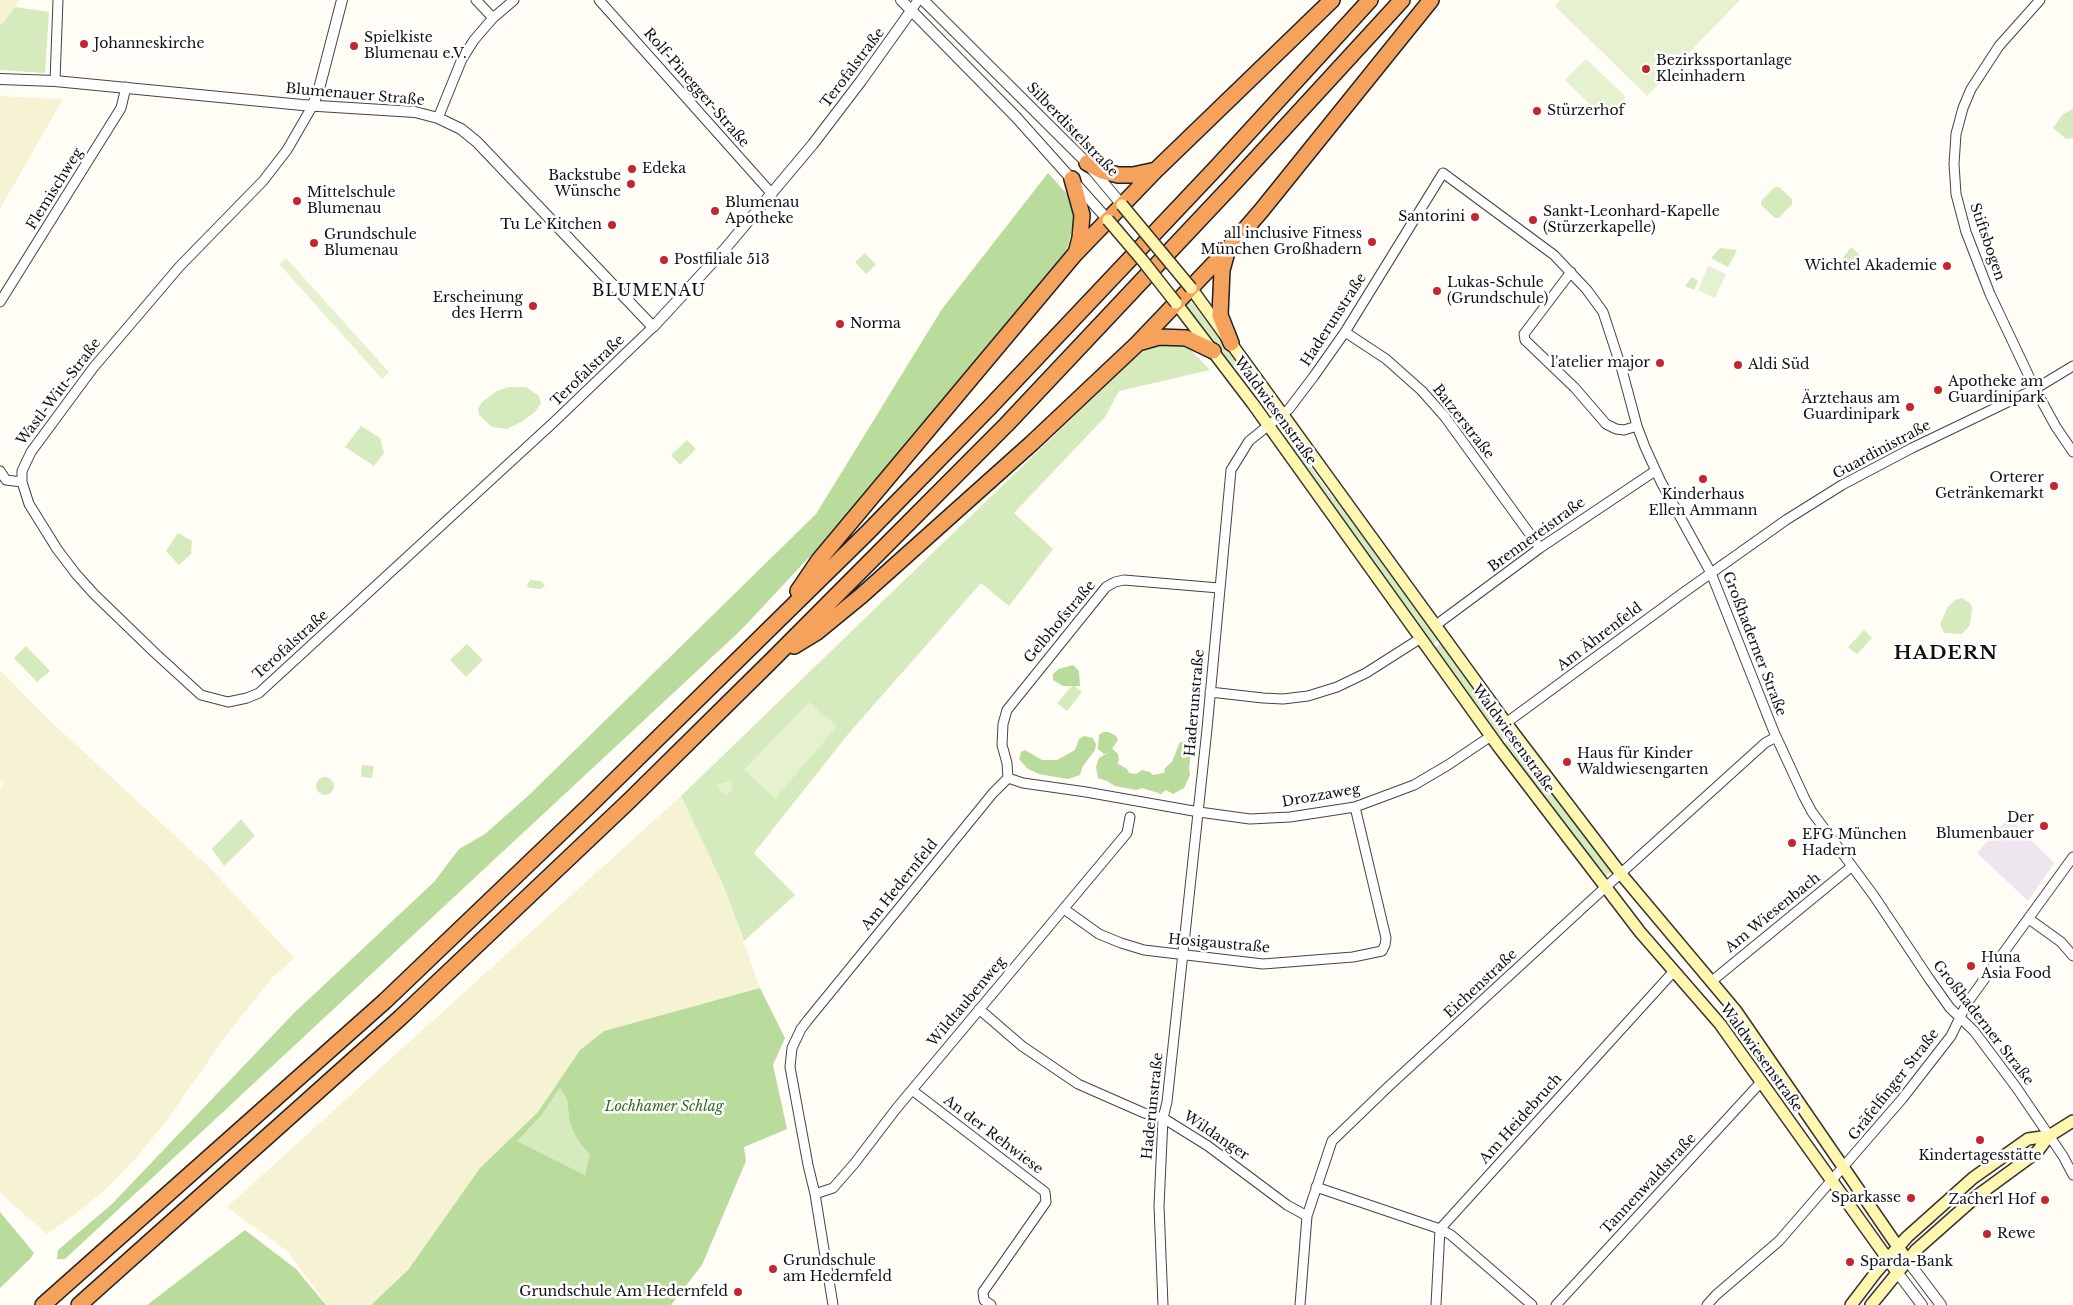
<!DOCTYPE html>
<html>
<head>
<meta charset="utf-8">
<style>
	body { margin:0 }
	canvas { display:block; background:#fffdf5 }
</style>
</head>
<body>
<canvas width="2073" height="1305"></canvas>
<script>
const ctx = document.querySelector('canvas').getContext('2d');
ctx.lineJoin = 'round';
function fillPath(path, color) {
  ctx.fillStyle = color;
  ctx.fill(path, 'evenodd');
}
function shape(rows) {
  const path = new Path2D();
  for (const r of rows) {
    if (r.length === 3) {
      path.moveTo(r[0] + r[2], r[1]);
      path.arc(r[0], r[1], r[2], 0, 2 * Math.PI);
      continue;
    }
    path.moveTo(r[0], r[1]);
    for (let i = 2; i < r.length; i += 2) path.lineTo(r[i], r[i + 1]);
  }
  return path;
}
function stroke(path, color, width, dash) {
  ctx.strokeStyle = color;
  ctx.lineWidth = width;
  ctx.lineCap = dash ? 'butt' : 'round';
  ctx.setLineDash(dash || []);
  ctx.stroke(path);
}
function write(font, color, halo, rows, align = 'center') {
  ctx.font = font + ' "Libre Baskerville",serif';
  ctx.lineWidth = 5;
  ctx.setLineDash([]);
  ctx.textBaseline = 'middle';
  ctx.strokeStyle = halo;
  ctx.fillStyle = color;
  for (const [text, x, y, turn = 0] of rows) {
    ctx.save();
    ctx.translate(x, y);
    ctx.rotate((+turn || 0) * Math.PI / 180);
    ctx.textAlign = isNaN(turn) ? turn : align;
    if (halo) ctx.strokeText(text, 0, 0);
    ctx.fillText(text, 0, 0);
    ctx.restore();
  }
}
const industrial = shape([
	[2009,817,2054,863,2028,901,1977,853]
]);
const farmland = shape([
	[0,0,20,0,0,26],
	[0,96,63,99,0,209],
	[0,670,48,719,209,867,294,958,271,979,225,1037,164,1124,136,1158,107,1188,78,1212,47,1234,0,1193,0,787,4,783,0,780],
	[681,796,724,887,760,988,604,1031,580,1050,538,1112,480,1168,408,1270,371,1305,327,1305,287,1251,227,1207]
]);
const green = shape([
	[15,7,49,12,45,73,0,70,0,26],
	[2073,109,2073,138,2066,139,2053,128,2063,114],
	[1775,187,1779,187,1792,199,1792,204,1779,218,1775,218,1761,205,1761,201],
	[1851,247,1861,256,1848,269,1844,266,1842,259],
	[1720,248,1737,250,1728,267,1711,258],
	[865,253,876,265,866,274,855,262],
	[1692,277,1698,281,1694,290,1685,286],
	[1188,298,1233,356,1265,402,1262,404,1238,370,1220,354,1181,304],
	[1150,343,1188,347,1210,370,1119,391,1105,417,1014,513,1053,549,1009,606,981,583,849,733,754,853,795,895,744,941,724,887,681,796],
	[509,387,526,387,539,396,541,403,535,412,521,422,507,429,492,427,479,415,478,409,482,402,497,391],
	[361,426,380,438,384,453,374,466,345,447],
	[1288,435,1332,497,1341,502,1440,639,1430,645,1283,440],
	[687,440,696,449,680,465,671,455],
	[178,533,192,541,191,554,179,565,166,551],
	[530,580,541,581,545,586,541,589,529,588,527,585],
	[1962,598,1970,603,1972,608,1970,625,1962,634,1944,633,1940,624,1948,607,1955,600],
	[1864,630,1872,638,1857,654,1848,647],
	[1442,642,1508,735,1500,741,1433,649],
	[467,644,483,660,466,677,450,660],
	[26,646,50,671,37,682,14,658],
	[1073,685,1082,692,1067,711,1057,703],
	[1511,739,1612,871,1603,878,1502,745],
	[362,765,374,766,372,778,361,777],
	[325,786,9],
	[241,819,255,836,224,866,212,849],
	[560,1088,567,1100,570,1124,577,1139,591,1155,585,1175,516,1141,541,1116]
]);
const forest = shape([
	[1048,173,1068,195,1073,207,1075,217,1066,254,814,552,741,630,65,1259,57,1259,58,1250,112,1204,294,1013,434,882,459,849,485,834,528,796,816,514,942,309],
	[1073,665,1079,671,1080,686,1063,686,1053,680,1053,674,1059,669],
	[1103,732,1109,732,1116,736,1118,740,1111,750,1113,749,1118,754,1119,761,1117,763,1127,769,1129,773,1136,774,1142,770,1150,772,1153,775,1164,773,1165,768,1172,762,1180,742,1189,741,1191,752,1189,768,1190,775,1184,788,1173,794,1166,790,1161,794,1142,788,1136,790,1115,786,1107,781,1098,778,1096,767,1099,758,1109,752,1104,754,1098,749,1099,735],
	[1084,736,1093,738,1096,744,1095,750,1083,766,1080,775,1068,779,1039,774,1028,769,1019,759,1021,752,1025,750,1042,760,1057,760,1075,750,1079,739],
	[760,988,785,1038,773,1065,787,1129,744,1147,746,1161,702,1265,671,1305,371,1305,408,1270,480,1168,538,1112,580,1050,604,1031],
	[560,1088,567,1100,570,1124,577,1139,590,1155,585,1175,517,1141,541,1116],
	[0,1212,34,1253,30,1259,0,1288],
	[245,1230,296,1269,326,1305,147,1305]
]);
const pitch = shape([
	[1560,0,1740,0,1647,96,1555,6],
	[1586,59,1626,97,1605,119,1565,80],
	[286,258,389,372,382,379,279,264],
	[1708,266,1726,274,1715,298,1698,290],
	[809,702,837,726,775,799,744,770],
	[729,781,733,790,725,795,716,785]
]);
const minor = shape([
	[476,0,493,18],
	[599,0,772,194],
	[2040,0,1999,46,1971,89,1963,108,1956,134,1954,164,1956,194,1966,232,1990,294,2035,389,2056,427,2073,452],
	[911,11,918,0],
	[55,81,58,0],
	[313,105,287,150,263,181,180,266,93,368,31,452,22,471,22,482,29,504,57,549,76,574,94,594,155,653,201,695,228,702,247,698,259,693,554,422,653,327],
	[438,118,462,59,474,40,493,18,514,0],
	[1571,272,1524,334,1525,340,1575,388,1606,424,1616,429,1624,430,1637,426],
	[0,302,121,108,126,87],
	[1345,332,1386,359,1422,391,1445,417,1540,548],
	[0,471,6,480,22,482],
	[1436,625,1540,548,1655,471],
	[1210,692,1263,698,1283,699,1308,696,1337,687,1366,673,1421,638],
	[1506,723,1683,593,1786,520,1842,485,1912,448,2035,389,2073,366],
	[1008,778,1023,783,1086,792,1199,812,1250,819,1290,817,1355,807,1414,785,1448,765,1491,736],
	[1008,778,1007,763,1002,745,1003,724,1007,710,1106,587,1115,582,1124,580,1219,588],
	[1064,909,1099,934,1121,943,1144,950,1263,964,1353,957,1382,951,1385,945,1386,938,1355,807],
	[2029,919,2061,942,2073,956],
	[1712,981,1851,867],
	[979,1009,1022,1046,1078,1084,1144,1113,1163,1118,1208,1146,1287,1205,1307,1216],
	[912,1090,1045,1192,1046,1202,983,1292,984,1300,991,1305],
	[1316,1187,1440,1229,1451,1235,1532,1305],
	[815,1194,833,1188,854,1164,896,1109,1127,833,1130,817],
	[833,1305,815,1194,808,1165,790,1067,792,1048,801,1029,807,1021,993,793,1008,778],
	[1163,1305,1159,1206,1163,1118,1167,1102,1207,729,1231,470,1249,441,1289,409,1314,376,1345,332,1443,173,1554,255,1587,290,1603,312,1622,370,1637,426,1645,447,1661,482,1711,573,1774,732,1804,797,1812,812,1874,896,1930,980,1950,1008,1974,1031,2016,1087,2063,1156,2073,1175],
	[1300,1305,1307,1216,1332,1141,1388,1087,1598,894,1765,743,1776,737],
	[1436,1305,1440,1229,1674,971],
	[1556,1305,1762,1081],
	[1707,1305,1716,1295,1779,1241,1902,1099,1951,1036,1967,1003,2073,857]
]);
const tertiary = shape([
	[901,0,1016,117,1108,220],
	[923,0,1087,163,1122,205],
	[0,79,55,81,302,105,415,112,438,118,461,129,477,142,653,327,724,250,813,144,861,81,911,11],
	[313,105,320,85,342,0],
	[1907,1260,1941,1305],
	[1897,1272,1922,1305]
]);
const secondary = shape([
	[1191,288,1506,723,1621,874,1736,1011,1907,1260],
	[1176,303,1253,404,1498,746,1640,932,1720,1024,1897,1272],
	[1851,1305,1877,1271,1907,1237,1973,1178,2028,1139,2049,1136,2073,1121],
	[1871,1305,1916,1250,1977,1196,2037,1152,2049,1136]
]);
const motorway = shape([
	[1087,163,1102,171,1118,175,1133,175,1156,170],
	[1072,179,1082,215,1080,238,1076,253],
	[1227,252,1222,270,1220,315,1231,343],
	[1138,343,1159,337,1186,338,1213,351],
	[798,591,819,560,1075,254,1156,170,1332,0],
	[794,646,817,632,861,596,1032,443,1137,344,1228,249,1261,211,1431,0],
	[43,1305,385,1001,593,802,867,533,989,408,1216,168,1370,0],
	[79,1305,400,1018,629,801,774,658,1007,424,1233,184,1402,0]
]);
const secondaryBridge = shape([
	[1122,205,1191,288],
	[1108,220,1143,261,1176,303]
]);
const markers = [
	[84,44,5,"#c4262e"],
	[354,46,5,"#c4262e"],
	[1646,69,5,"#c4262e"],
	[1537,111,5,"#c4262e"],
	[632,169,5,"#c4262e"],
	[631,184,5,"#c4262e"],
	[297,201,5,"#c4262e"],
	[715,211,5,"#c4262e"],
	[1475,217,5,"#c4262e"],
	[1533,220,5,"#c4262e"],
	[612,225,5,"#c4262e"],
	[1372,242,5,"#c4262e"],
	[314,243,5,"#c4262e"],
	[664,260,5,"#c4262e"],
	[1947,266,5,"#c4262e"],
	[1437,291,5,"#c4262e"],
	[533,306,5,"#c4262e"],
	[840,324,5,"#c4262e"],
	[1660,363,5,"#c4262e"],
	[1738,365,5,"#c4262e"],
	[1938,390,5,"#c4262e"],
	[1910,407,5,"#c4262e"],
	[1703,479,5,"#c4262e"],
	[2054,486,5,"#c4262e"],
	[1567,762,5,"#c4262e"],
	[2044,826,5,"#c4262e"],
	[1792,843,5,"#c4262e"],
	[1971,966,5,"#c4262e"],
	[1980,1140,5,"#c4262e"],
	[1911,1198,5,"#c4262e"],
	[2045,1200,5,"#c4262e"],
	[1987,1234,5,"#c4262e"],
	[1850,1262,5,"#c4262e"],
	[773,1269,5,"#c4262e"],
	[738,1292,5,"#c4262e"]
];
const poiNames = [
	["Spielkiste",364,38],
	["Blumenau e.V.",364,54],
	["Johanneskirche",94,44],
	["Bezirkssportanlage",1656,61],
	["Kleinhadern",1656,77],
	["Stürzerhof",1547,111],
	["Edeka",642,169],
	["Backstube",621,176,"right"],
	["Wünsche",621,192,"right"],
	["Mittelschule",307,193],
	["Blumenau",307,209],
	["Blumenau",725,203],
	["Apotheke",725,219],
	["Sankt-Leonhard-Kapelle",1543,212],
	["(Stürzerkapelle)",1543,228],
	["Santorini",1465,217,"right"],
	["Tu Le Kitchen",602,225,"right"],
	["all inclusive Fitness",1362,234,"right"],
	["München Großhadern",1362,250,"right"],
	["Grundschule",324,235],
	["Blumenau",324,251],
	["Postfiliale 513",674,260],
	["Wichtel Akademie",1937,266,"right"],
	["Lukas-Schule",1447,283],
	["(Grundschule)",1447,299],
	["Erscheinung",523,298,"right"],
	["des Herrn",523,314,"right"],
	["Norma",850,324],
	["l'atelier major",1650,363,"right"],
	["Aldi Süd",1748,365],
	["Apotheke am",1948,382],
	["Guardinipark",1948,398],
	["Ärztehaus am",1900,399,"right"],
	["Guardinipark",1900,415,"right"],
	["Orterer",2044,478,"right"],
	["Getränkemarkt",2044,494,"right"],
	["Kinderhaus",1703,495,"center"],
	["Ellen Ammann",1703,511,"center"],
	["Haus für Kinder",1577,754],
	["Waldwiesengarten",1577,770],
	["Der",2034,818,"right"],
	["Blumenbauer",2034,834,"right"],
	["EFG München",1802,835],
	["Hadern",1802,851],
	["Huna",1981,958],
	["Asia Food",1981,974],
	["Kindertagesstätte",1980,1156,"center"],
	["Sparkasse",1901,1198,"right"],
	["Zacherl Hof",2035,1200,"right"],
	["Rewe",1997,1234],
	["Grundschule",783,1261],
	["am Hedernfeld",783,1277],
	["Sparda-Bank",1860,1262],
	["Grundschule Am Hedernfeld",728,1292,"right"]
];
const streetNames = [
	["Terofalstraße",853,68,-53],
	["Rolf-Pinegger-Straße",696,88,49],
	["Blumenauer Straße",355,95,5],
	["Silberdistelstraße",1072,130,46],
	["Flemischweg",55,189,-58],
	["Stiftsbogen",1987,242,71],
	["Haderunstraße",1334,320,-57],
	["Terofalstraße",588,371,-44],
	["Wastl-Witt-Straße",59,392,-53],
	["Waldwiesenstraße",1275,411,54],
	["Batzerstraße",1463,422,52],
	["Guardinistraße",1882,450,-28],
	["Brennereistraße",1537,535,-36],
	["Gelbhofstraße",1060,622,-50],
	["Am Ährenfeld",1600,637,-37],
	["Großhaderner Straße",1754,644,69],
	["Terofalstraße",291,645,-42],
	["Haderunstraße",1195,703,-85],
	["Waldwiesenstraße",1513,739,54],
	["Drozzaweg",1321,796,-10],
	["Am Hedernfeld",900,885,-51],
	["Am Wiesenbach",1773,913,-39],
	["Hosigaustraße",1219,944,5],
	["Eichenstraße",1481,984,-43],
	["Wildtaubenweg",967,1002,-50],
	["Großhaderner Straße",1983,1023,52],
	["Waldwiesenstraße",1761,1058,54],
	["Gräfelfinger Straße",1894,1085,-52],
	["Haderunstraße",1153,1106,-84],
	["Am Heidebruch",1521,1119,-48],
	["An der Rehwiese",993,1135,37],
	["Wildanger",1216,1136,34],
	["Tannenwaldstraße",1649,1184,-47]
];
const parkNames = [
	["Lochhamer Schlag",664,1107]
];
const quarterNames = [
	["BLUMENAU",649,291]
];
const districtNames = [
	["HADERN",1946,654]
];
fillPath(industrial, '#eee6ef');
fillPath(farmland, '#f6f3d4');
fillPath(green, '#d5ebbd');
fillPath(forest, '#b9dc9c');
fillPath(pitch, '#e6f2cf');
stroke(minor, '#444', 11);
stroke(tertiary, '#444', 12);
stroke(secondary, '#333', 14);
stroke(motorway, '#222', 18);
stroke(minor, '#fff', 9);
stroke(tertiary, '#fff', 10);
stroke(secondary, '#fff6b0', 11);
stroke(motorway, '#f5a25d', 15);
stroke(secondaryBridge, '#333', 14, []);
stroke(secondaryBridge, '#fff6b0', 11);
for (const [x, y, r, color] of markers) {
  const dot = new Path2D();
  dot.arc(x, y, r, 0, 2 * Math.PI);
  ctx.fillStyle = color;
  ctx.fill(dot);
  stroke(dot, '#fff', 2);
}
write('14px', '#111', '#fff', poiNames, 'left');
write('14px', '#111', '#fff', streetNames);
write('italic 14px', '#2f6b1f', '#fff', parkNames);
ctx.letterSpacing = '1px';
write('16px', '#111', '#fff', quarterNames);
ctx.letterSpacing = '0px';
ctx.letterSpacing = '1px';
write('bold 19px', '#111', '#fff', districtNames);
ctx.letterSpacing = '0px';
</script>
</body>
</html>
